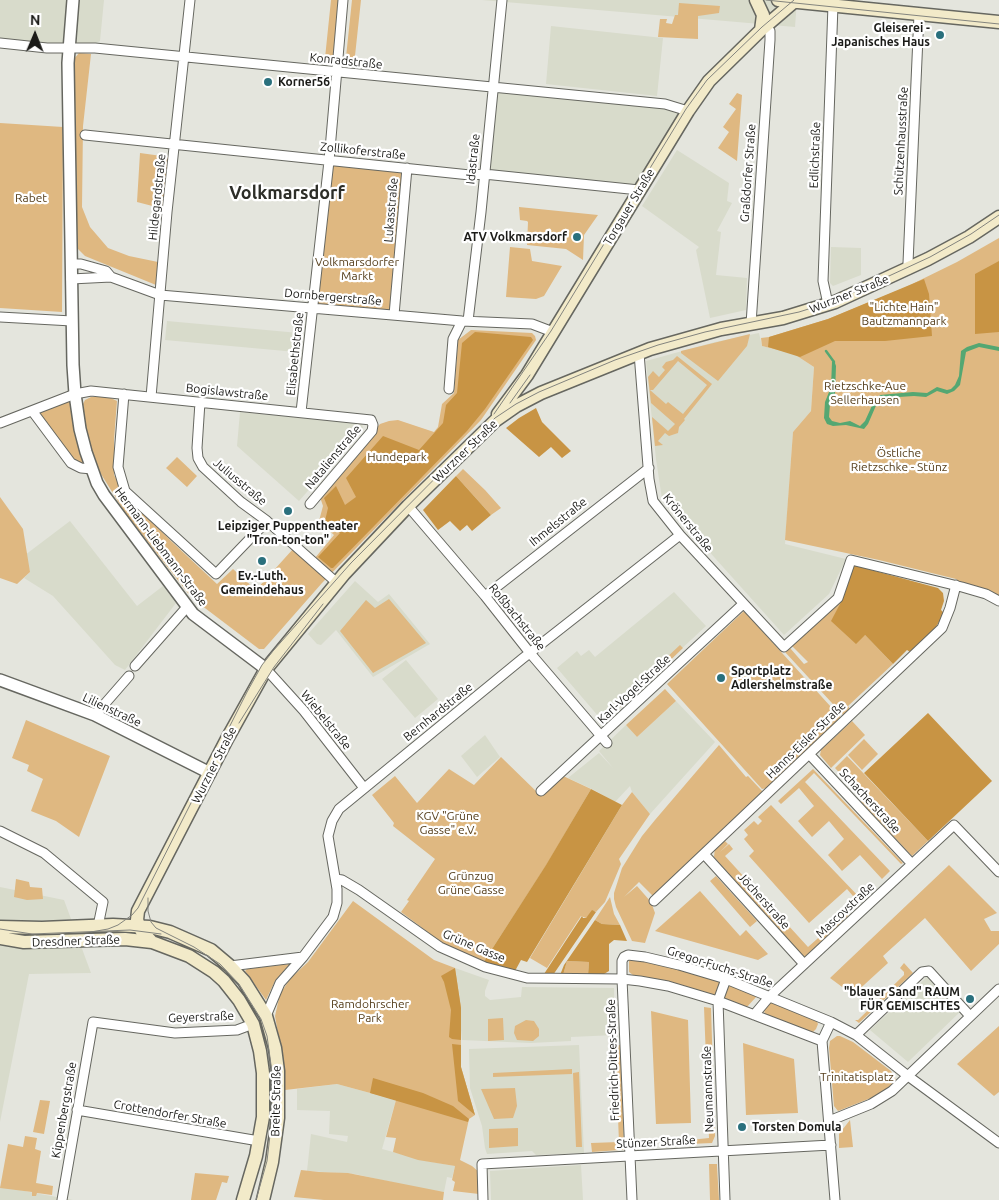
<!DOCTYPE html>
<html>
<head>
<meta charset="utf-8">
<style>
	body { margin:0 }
	#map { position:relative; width:999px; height:1200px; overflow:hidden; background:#e4e5dd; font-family:Ubuntu,sans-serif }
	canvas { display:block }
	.north { position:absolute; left:10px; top:10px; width:50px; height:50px; -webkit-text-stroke:4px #fff; paint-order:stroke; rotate:1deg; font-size:14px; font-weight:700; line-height:20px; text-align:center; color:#1b1b18 }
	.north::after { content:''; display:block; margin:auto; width:18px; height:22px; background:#1b1b18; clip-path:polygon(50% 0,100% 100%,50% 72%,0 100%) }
</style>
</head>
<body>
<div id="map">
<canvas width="999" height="1200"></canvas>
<div class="north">N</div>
</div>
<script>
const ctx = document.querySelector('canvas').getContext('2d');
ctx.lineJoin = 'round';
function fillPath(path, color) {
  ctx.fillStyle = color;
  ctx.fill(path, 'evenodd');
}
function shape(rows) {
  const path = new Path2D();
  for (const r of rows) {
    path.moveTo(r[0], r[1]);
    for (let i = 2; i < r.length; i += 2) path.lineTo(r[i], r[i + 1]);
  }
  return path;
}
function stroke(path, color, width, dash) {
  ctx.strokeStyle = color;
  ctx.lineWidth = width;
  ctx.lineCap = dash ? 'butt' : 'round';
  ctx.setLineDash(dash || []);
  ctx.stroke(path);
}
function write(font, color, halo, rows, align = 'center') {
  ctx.font = font + ' Ubuntu,sans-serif';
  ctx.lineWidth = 4.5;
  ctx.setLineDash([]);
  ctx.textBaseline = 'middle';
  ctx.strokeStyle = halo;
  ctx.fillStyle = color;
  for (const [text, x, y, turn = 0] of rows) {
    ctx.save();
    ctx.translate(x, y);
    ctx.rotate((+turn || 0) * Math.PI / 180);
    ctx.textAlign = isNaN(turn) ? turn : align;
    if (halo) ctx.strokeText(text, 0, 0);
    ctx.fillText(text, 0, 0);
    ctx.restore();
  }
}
const built = shape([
	[0,0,104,0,100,41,79,53,0,46],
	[482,0,797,0,795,27],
	[551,26,663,38,657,96,546,84],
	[493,88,688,111,639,190,484,174],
	[677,150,729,183,727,201,732,203,717,231,721,232,716,275,747,278,746,310,710,318,696,250,699,247,642,206],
	[831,247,861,248,861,275,833,286,830,283],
	[167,321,299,333,296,352,165,340],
	[759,333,762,346,794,354,814,367,811,411,793,432,785,544,846,559,829,594,784,635,662,499,656,459,646,361,715,342],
	[240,412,362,424,363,428,299,501,237,446],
	[70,521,137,606,163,586,176,603,125,670,115,665,53,596,24,578,30,572,25,555],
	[355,581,378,602,389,594,430,644,373,677,336,630,321,645,317,644,308,634],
	[674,592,706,626,607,718,599,717,557,668,577,651,581,656,589,650,595,657],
	[406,660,438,699,415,718,382,679],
	[676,701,715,742,650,814,632,792,630,786,615,802,596,791,568,778,599,753,613,768,599,751,626,725,637,737],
	[485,735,500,757,477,777,461,756],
	[0,887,64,900,91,973,29,974,0,1122],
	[455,968,489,980,485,991,485,996,490,1000,521,997,522,987,614,988,615,1035,571,1037,571,1041,530,1043,462,1040],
	[929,975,961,1011,908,1062,870,1030],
	[579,1045,584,1153,536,1155,532,1151,487,1154,485,1148,482,1126,470,1088,469,1049],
	[337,1084,396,1100,382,1149,427,1161,455,1166,452,1178,447,1177,444,1192,422,1189,355,1174,307,1171,311,1134,347,1142,348,1136,329,1134,330,1111,297,1110,297,1089],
	[581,1165,583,1200,491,1200,490,1171],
	[0,1186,35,1193,73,1200,0,1200]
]);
const green = shape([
	[331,0,340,0,335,59,325,58],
	[352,0,361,0,354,65,343,64,342,58,346,57],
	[679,3,720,6,719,13,698,16,698,39,658,37,660,19,667,19,666,23,672,24,675,15,678,15],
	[79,53,91,54,83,126,82,207,90,227,108,248,129,256,158,262,156,285,85,256,77,248,74,59],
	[737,93,742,95,737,161,718,148,729,132,723,127,736,109,729,104],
	[0,123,63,127,62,312,0,308],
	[140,153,169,157,164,209,137,202],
	[329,161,407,168,394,315,312,307],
	[519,207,598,215,584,235,583,260,566,249,527,245,528,222,527,221,520,220],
	[999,238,999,597,986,590,958,581,956,579,879,560,785,540,793,432,811,411,814,367,794,354,762,346,761,338,769,337,828,319,904,288,957,262],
	[510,247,530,249,532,261,562,266,544,296,536,299,506,297],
	[471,330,532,333,535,336,536,340,481,420,322,583,264,649,259,649,197,602,187,592,124,511,96,466,87,436,83,404,85,400,91,397,109,397,117,401,114,440,114,475,123,492,170,540,217,584,233,569,256,590,293,549,310,564,334,535,319,521,323,506,320,497,380,424,389,421,398,420,434,432,438,427,442,404,454,393,458,340],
	[750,334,747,346,718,381,681,353,681,351],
	[677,356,712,384,684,419,685,420,679,427,678,433,669,436,665,433,658,441,663,445,655,446,652,417,668,431,675,424,651,403,648,377,653,371,659,377,665,370,662,367,666,362,673,360],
	[678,361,707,385,683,414,668,402,666,404,650,390,653,390],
	[75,394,92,469,81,468,33,412],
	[177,457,197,476,187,487,166,468],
	[463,469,485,490,501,508,491,515,456,476],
	[0,497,23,529,30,572,17,584,0,578],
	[389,599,426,643,373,673,340,631,366,600,375,608],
	[842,600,832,621,865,635,893,664,848,706,850,709,843,715,785,652,790,648,804,664,808,662,792,646],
	[744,611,841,718,767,788,762,789,667,684],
	[680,645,683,648,655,675,621,707,617,704],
	[665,689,676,701,637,737,626,725],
	[26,720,110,756,79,837,56,821,31,811,43,779,27,771,29,765,12,758],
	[852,721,865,735,831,768,820,755,821,750],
	[864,739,878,754,862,770,848,755],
	[719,745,746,777,748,776,763,792,653,896,639,882,624,897,637,886,651,902,655,913,645,943,632,941,616,907,614,899,614,893,622,868,642,836,655,820],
	[847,756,928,841,912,856,861,802,863,798,835,768],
	[501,757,540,795,561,775,591,789,547,864,483,963,445,945,401,912,409,901,407,900,435,859,393,826,394,823,372,795,395,776,417,803,449,769,474,785],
	[813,769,903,863,901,864,814,773,805,782,890,871,882,879,860,855,842,871,828,855,844,839,829,821,812,837,798,821,814,806,799,788,781,804,778,801],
	[632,792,650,814,619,859,621,864,605,902,596,912,595,911,586,918,581,916,547,968,530,958,622,805],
	[771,805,861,899,858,902,847,889,809,923,749,856,754,851,744,839,748,835,744,830,754,821,758,825,762,821,758,817],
	[723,839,728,844,720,852,729,844,733,849,725,856,808,947,833,925,830,921,845,908,850,914,804,958,714,857,715,847],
	[949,865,997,913,984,919,991,931,999,931,999,944,971,971,925,918,883,956,888,963,853,995,830,978],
	[716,876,757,921,750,927,710,881],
	[16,879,29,882,30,887,42,888,43,899,27,900,14,897],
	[700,891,740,936,746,930,768,954,758,960,655,931],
	[610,897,614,914,620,925,602,924,595,920],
	[353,901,434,960,455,968,461,1008,461,1067,475,1115,469,1119,460,1160,472,1166,479,1172,479,1194,453,1191,455,1182,452,1180,455,1166,418,1160,393,1152,396,1138,386,1137,396,1100,337,1084,285,1090,283,1062,275,1016,280,994,290,979,308,962],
	[630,959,655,961,721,982,717,996,676,984,633,975,629,972,629,961],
	[567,961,589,962,588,975,563,975],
	[904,963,913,973,859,1023,855,1020,858,1020,904,975,904,972,900,968],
	[290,964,275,981,266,1000,245,971,247,969],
	[729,985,732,985,757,996,746,1008,724,999,724,995],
	[772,1001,816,1019,818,1024,816,1029,812,1033,765,1015,764,1009],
	[704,1007,711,1008,715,1136,712,1143,690,1144,690,1140,709,1138],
	[651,1011,688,1020,691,1123,656,1124],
	[503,1018,504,1040,488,1041,488,1019],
	[526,1020,534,1021,539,1029,539,1036,533,1041,517,1040,514,1033,515,1026],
	[999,1026,999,1092,994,1096,957,1064],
	[837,1036,840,1036,853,1042,891,1071,896,1080,892,1086,876,1096,838,1111,834,1106,829,1048,830,1041],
	[743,1043,794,1059,798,1113,746,1115],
	[615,1045,621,1045,624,1146,623,1150,620,1150,592,1152,591,1143,619,1142],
	[572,1069,572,1074,493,1077,493,1073],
	[579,1072,582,1147,576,1147,573,1073],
	[515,1088,517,1106,513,1118,494,1119,481,1089],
	[40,1100,50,1101,44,1134,33,1132],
	[850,1120,853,1147,839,1148,839,1134],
	[518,1128,518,1146,489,1148,489,1129],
	[25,1136,37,1138,35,1149,41,1151,36,1183,53,1186,52,1195,37,1193,36,1196,32,1196,32,1192,0,1188,8,1144,23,1147],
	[709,1164,717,1164,717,1166,719,1200,710,1200],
	[301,1170,319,1172,348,1173,444,1192,443,1200,324,1200,294,1197],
	[195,1173,229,1176,227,1183,222,1182,216,1200,191,1200]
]);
const forest = shape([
	[999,261,999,332,975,334,975,274],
	[924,279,929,294,932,336,885,341,835,341,800,357,768,347,769,337,828,319],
	[475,332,531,337,533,340,485,409,467,431,333,568,331,568,318,557,340,533,325,521,328,508,324,498,336,486,345,505,356,497,346,478,383,436,419,450,443,423,446,405,457,393,462,343],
	[536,408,542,422,571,451,562,458,551,447,539,457,506,428,519,418],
	[456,476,491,515,472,531,467,525,460,531,450,521,438,530,423,510],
	[853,565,938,588,943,593,944,601,941,610,944,613,936,627,910,652,907,650,893,664,865,635,856,644,831,621,842,600],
	[928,713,992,781,928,841,864,773],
	[591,789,622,805,527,962,521,960,515,971,483,963,546,865],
	[592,910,596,912,553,975,544,974,582,916,583,918,586,918],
	[595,920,602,924,620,925,627,941,614,940,609,944,609,971,604,974,588,975,589,962,567,961,563,975,560,975,564,965],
	[455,968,461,1008,461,1040,452,1039,449,1037,451,1010,444,982,441,976],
	[452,1044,461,1045,461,1067,475,1115,458,1101],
	[373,1078,423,1093,453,1106,469,1119,468,1122,370,1093]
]);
const water = shape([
	[979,343,999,347,999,351,979,347,966,352,960,385,954,391,947,394,937,391,926,397,914,396,883,398,878,401,868,424,864,429,846,425,833,426,827,424,824,418,825,402,831,387,832,362,834,360,836,366,835,394,830,404,829,417,832,421,840,423,850,421,860,426,865,421,875,399,880,395,913,392,927,393,937,387,947,390,951,389,955,385,959,376,961,351,967,347]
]);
const stream = shape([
	[826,351,834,362]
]);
const minor = shape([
	[0,43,47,48,95,48,665,104,688,111],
	[85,135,470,175,484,174,639,190],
	[71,264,81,264,106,271,111,277],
	[909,269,908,263,919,14],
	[71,279,111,277,160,295,462,321,532,324,553,332],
	[828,304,823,281,833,5],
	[394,315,407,168],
	[0,317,72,321],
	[468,321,481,212,502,0],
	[751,324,770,40,770,31,766,26],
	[639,353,649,479,653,501,680,535,784,647,838,598,851,560,962,587,986,594,999,601],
	[449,389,453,339,462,321],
	[124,394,118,467,125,491,216,574,267,521],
	[151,397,167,212,190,0],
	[200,402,197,448,198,458,203,467,241,502,267,521,336,582],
	[33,412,71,463,81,468,92,469],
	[301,412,329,161,343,0],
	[0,423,75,394,91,391,371,420,373,425,372,431,310,504],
	[408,506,485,596,530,653,607,743],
	[485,596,649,468],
	[135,666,187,607],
	[266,669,304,711,364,788],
	[95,715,129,676],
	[809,754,912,864],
	[541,791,743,604],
	[0,831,44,853,103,902,98,926],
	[704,854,804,964],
	[336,879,342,880,359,890,440,947,485,967,527,978,622,979,640,981,668,986,718,1001,822,1041],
	[654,901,942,628,950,608,956,585],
	[230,966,303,957],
	[754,1015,770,996,954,825,999,872],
	[266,1016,280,983,303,957,333,917,337,903,337,889,328,836,332,821,339,809,522,659,680,535],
	[831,1022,822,1041,835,1200],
	[856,1035,922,972,929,971,970,1016],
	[77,1110,259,1141],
	[829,1121,871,1104,892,1091,999,989],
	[62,1200,93,1022,175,1033,237,1030,253,1024],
	[483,1200,482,1164,831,1145],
	[632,1200,622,979,622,961,624,957,628,955,645,957,679,965,726,979,831,1022,856,1035,908,1076,999,1143],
	[725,1200,718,1001,726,979]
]);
const tertiary = shape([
	[73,0,68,63,73,365,75,394,80,429,86,452,97,483,104,495,193,614,266,669],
	[0,680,95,715,210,773]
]);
const secondary = shape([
	[756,0,763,15,761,30],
	[778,0,999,22],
	[498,414,527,375,688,111,709,81,761,30,796,0],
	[0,927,42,928,113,925,150,927,170,932,211,950,230,966,244,981,266,1016,275,1048,278,1071,278,1118,272,1162,263,1200],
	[0,938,24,942,125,939,152,942,189,956,214,972,224,981,239,1000,253,1024,260,1051,263,1073,263,1117,256,1156,243,1200],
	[152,942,141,930,137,920,138,911,227,739,266,669,344,574,408,506,496,420,516,406,541,393,650,349,721,329,783,318,835,302,928,259,969,237,999,217]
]);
const tram = shape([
	[766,0,999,24],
	[510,403,530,375],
	[494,414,551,331,686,109,707,80,762,27,794,0],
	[239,723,274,667,323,604],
	[148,898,148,911,151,922,156,928,194,947,220,964,239,984,261,1019,267,1036,272,1072,272,1118,267,1161,256,1200],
	[0,929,32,934,130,930,161,934],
	[91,932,108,929,118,925,132,915,138,908,247,692,262,665,273,651,351,563,495,418,516,404,539,392,615,360,658,345,705,332,799,312,837,300,930,257,971,234,999,215]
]);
const markers = [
	[940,35,5,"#2a707d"],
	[268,82,5,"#2a707d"],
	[577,237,5,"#2a707d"],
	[288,511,5,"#2a707d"],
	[262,561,5,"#2a707d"],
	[721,678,5,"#2a707d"],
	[970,999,5,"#2a707d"],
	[742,1127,5,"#2a707d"]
];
const poiNames = [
	["Gleiserei -",930,28],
	["Japanisches Haus",930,42],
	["Korner56",278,82,"left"],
	["ATV Volkmarsdorf",567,237],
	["Leipziger Puppentheater",288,526,"center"],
	["\"Tron-ton-ton\"",288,540,"center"],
	["Ev.-Luth.",262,576,"center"],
	["Gemeindehaus",262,590,"center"],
	["Sportplatz",731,671,"left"],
	["Adlershelmstraße",731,685,"left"],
	["\"blauer Sand\" RAUM",960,992],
	["FÜR GEMISCHTES",960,1006],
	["Torsten Domula",752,1127,"left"]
];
const streetNames = [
	["Konradstraße",346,61,6],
	["Schützenhausstraße",901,141,-87],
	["Zollikoferstraße",363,151,6],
	["Edlichstraße",815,155,-88],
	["Idastraße",473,159,-84],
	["Graßdorfer Straße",748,173,-86],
	["Hildegardstraße",157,197,-84],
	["Torgauer Straße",629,207,-59],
	["Lukasstraße",391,210,-85],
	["Wurzner Straße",849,294,-22],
	["Dornbergerstraße",333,297,5],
	["Elisabethstraße",295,354,-84],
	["Bogislawstraße",227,392,6],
	["Wurzner Straße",465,451,-44],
	["Natalienstraße",333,457,-50],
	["Juliusstraße",240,482,40],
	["Ihmelsstraße",558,522,-39],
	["Krönerstraße",688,523,51],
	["Hermann-Liebmann-Straße",161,547,53],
	["Roßbachstraße",517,617,51],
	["Karl-Vogel-Straße",634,689,-43],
	["Lilienstraße",112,710,25],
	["Bernhardstraße",438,712,-39],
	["Wiebelstraße",326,720,51],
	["Hanns-Eisler-Straße",806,740,-44],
	["Wurzner Straße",214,765,-63],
	["Schacherstraße",870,801,47],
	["Jöcherstraße",764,901,48],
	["Mascovstraße",845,910,-43],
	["Dresdner Straße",76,941,-2],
	["Grüne Gasse",474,946,23],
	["Gregor-Fuchs-Straße",720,967,18],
	["Geyerstraße",201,1017,-2],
	["Friedrich-Dittes-Straße",613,1060,-92],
	["Neumannstraße",708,1089,-92],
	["Breite Straße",276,1101,-89],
	["Kippenbergstraße",64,1110,-80],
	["Crottendorfer Straße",170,1114,10],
	["Stünzer Straße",656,1142,-3]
];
const parkNames = [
	["Rabet",31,198],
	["Volkmarsdorfer",357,262],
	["Markt",357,276],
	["\"Lichte Hain\"",904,307],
	["Bautzmannpark",904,321],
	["Rietzschke-Aue",865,386],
	["Sellerhausen",865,400],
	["Östliche",899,453],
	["Rietzschke - Stünz",899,467],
	["Hundepark",397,457],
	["KGV \"Grüne",448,816],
	["Gasse\" e.V.",448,830],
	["Grünzug",471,876],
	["Grüne Gasse",471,890],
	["Ramdohrscher",370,1004],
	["Park",370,1018],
	["Trinitatisplatz",857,1077]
];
const districtNames = [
	["Volkmarsdorf",287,193]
];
fillPath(built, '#d8dbcb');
fillPath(green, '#dfb881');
fillPath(forest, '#c89444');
fillPath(water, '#54a772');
stroke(stream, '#54a772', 2.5);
stroke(minor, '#666760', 11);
stroke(tertiary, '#666760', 14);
stroke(secondary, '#666760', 15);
stroke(minor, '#fff', 9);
stroke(tertiary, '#fff', 11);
stroke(secondary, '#f2eac9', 12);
stroke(tram, '#83847e', 1);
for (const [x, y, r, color] of markers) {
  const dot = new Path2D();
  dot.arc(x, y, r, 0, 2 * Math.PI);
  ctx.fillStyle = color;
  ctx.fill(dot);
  stroke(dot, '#fff', 2);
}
write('bold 12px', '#1b1b18', '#fff', poiNames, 'right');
write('12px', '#1b1b18', '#fff', streetNames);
write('12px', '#57401e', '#fff', parkNames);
write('bold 18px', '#2d2e28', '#fff', districtNames);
</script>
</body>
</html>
